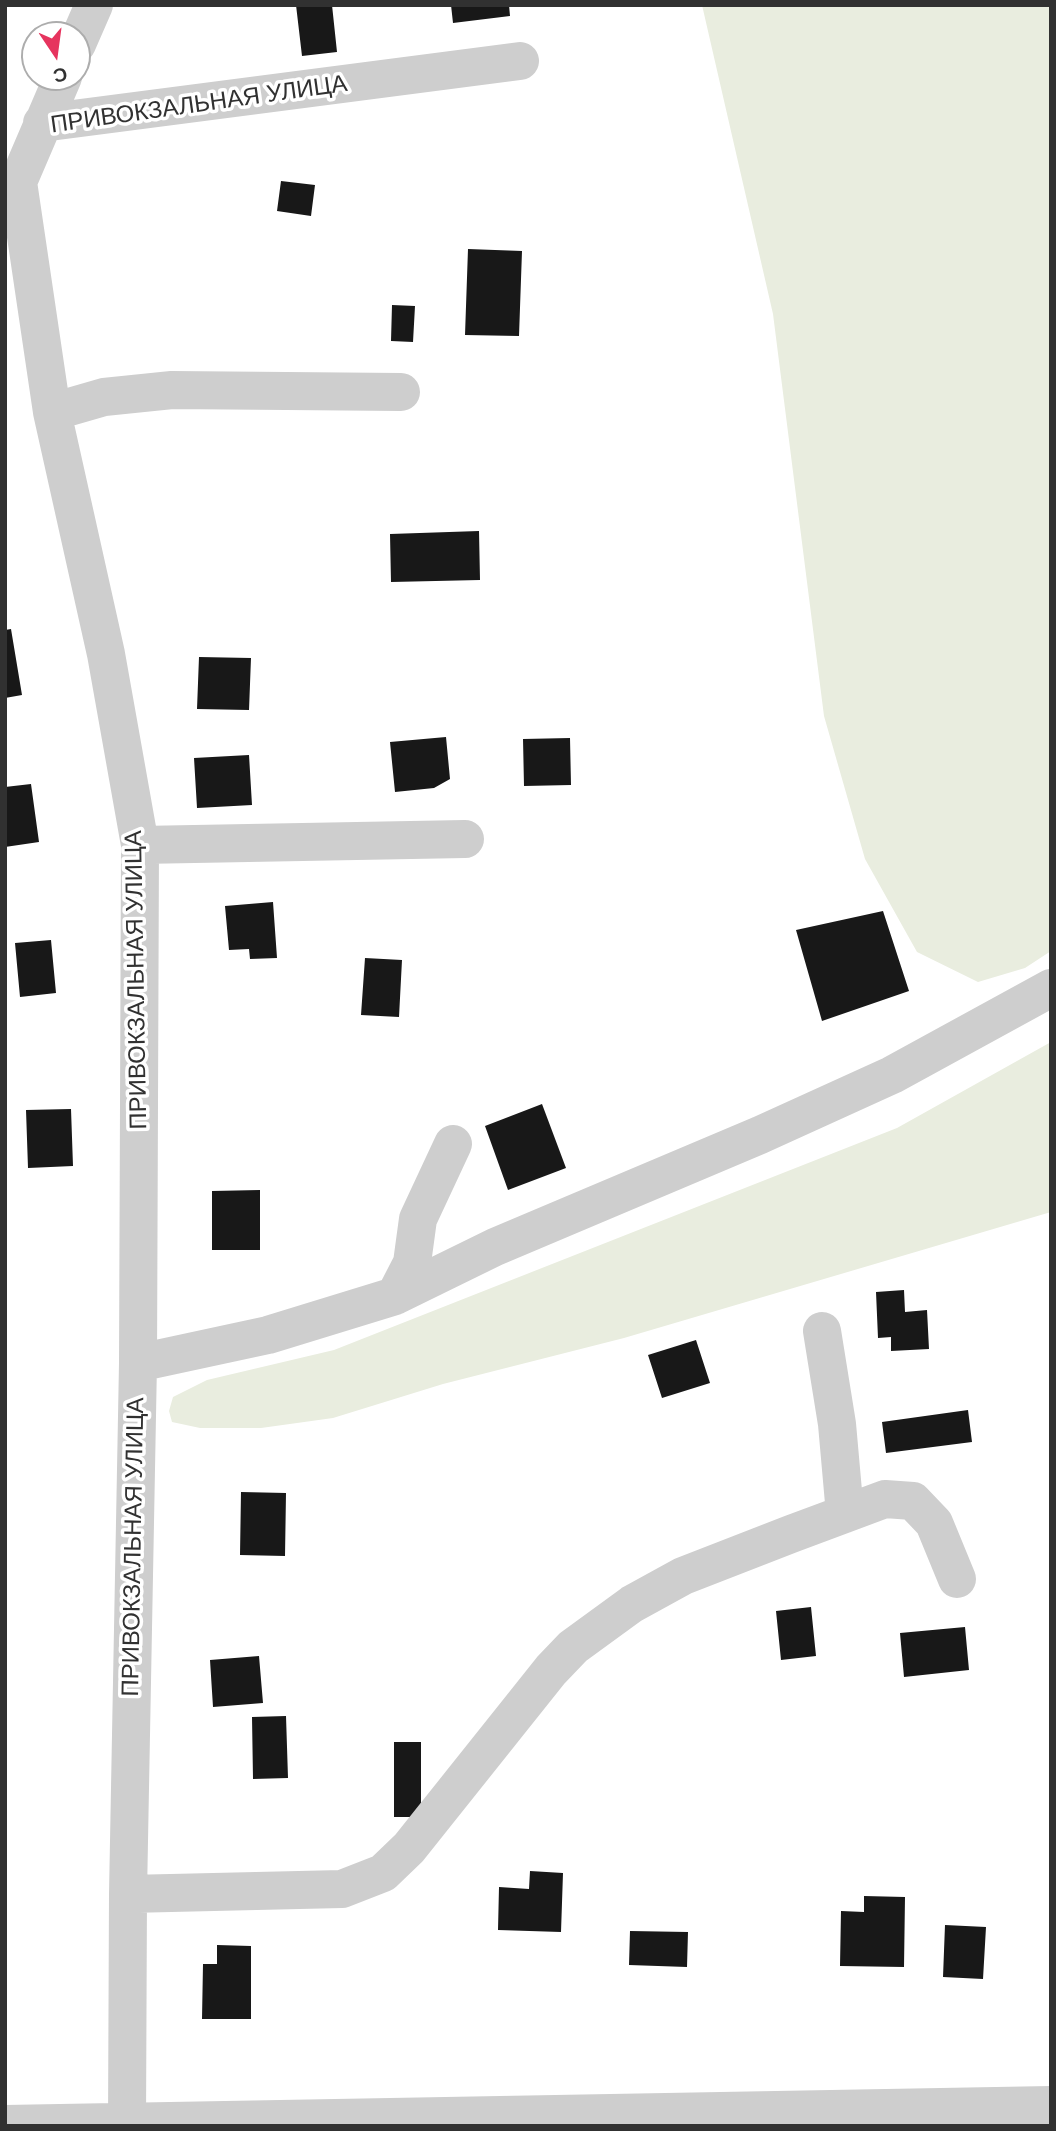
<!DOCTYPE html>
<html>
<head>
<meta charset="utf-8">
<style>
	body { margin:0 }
	#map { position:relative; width:1056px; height:2131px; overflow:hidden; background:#fff; font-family:Arial,sans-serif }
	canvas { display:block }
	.frame { position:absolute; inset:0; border:7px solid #313131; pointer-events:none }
	.north { position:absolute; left:21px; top:21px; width:70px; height:70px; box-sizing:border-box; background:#fff; border:2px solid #adadad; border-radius:50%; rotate:167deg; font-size:19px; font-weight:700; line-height:28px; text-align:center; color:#313131 }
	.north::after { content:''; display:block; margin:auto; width:24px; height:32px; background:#e6345e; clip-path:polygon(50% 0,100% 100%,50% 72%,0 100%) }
</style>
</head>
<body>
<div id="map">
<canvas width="1056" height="2131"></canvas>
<div class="frame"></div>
<div class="north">С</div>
</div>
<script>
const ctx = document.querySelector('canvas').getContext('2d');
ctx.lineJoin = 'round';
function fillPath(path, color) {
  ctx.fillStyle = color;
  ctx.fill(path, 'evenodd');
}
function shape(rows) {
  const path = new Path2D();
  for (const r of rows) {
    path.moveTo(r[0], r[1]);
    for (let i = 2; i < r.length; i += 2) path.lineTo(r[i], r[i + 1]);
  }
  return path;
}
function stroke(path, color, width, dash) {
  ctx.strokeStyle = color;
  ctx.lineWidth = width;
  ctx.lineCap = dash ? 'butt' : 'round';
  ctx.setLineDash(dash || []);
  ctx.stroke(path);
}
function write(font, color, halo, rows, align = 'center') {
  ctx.font = font + ' Arial,sans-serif';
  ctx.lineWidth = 7;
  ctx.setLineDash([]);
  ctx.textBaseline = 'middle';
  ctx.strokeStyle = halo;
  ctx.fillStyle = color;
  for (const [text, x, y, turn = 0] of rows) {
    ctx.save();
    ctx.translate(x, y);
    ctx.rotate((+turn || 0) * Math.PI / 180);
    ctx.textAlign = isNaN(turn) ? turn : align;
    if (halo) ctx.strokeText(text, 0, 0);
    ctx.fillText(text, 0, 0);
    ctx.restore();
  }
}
const green = shape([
	[702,5,1051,5,1051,951,1025,968,978,982,917,952,865,859,824,716,773,314],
	[1051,1042,1051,1212,624,1338,443,1384,333,1418,261,1428,200,1428,172,1422,169,1411,173,1397,207,1380,334,1350,897,1128]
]);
const building = shape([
	[296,5,332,5,337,52,302,56],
	[451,5,509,5,510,16,453,23],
	[281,181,315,185,311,216,277,211],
	[468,249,522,251,519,336,465,335],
	[392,305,415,306,413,342,391,341],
	[479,531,480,580,391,582,390,534],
	[11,629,22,695,5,698,5,630],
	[199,657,251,658,249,710,197,709],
	[446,737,450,779,434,788,395,792,390,742],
	[570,738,571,785,524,786,523,739],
	[249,755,252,805,197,808,194,758],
	[31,784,39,842,5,847,5,787],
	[273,902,277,958,250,959,249,949,229,950,225,906],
	[883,911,909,991,822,1021,796,930],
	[51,940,56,993,20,997,15,943],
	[365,958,402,960,399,1017,361,1015],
	[542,1104,566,1168,508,1190,485,1126],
	[71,1109,73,1166,28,1168,26,1110],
	[260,1190,260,1250,212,1250,212,1191],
	[904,1290,905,1312,927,1310,929,1349,891,1351,891,1337,878,1338,876,1292],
	[696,1340,710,1383,662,1398,648,1355],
	[968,1410,972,1442,886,1453,882,1422],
	[241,1492,286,1493,285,1556,240,1555],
	[811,1607,816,1656,781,1660,776,1611],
	[965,1627,969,1670,904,1677,900,1633],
	[259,1656,263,1703,213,1707,210,1660],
	[286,1716,288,1778,253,1779,252,1717],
	[394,1742,421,1742,421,1817,394,1817],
	[530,1871,563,1873,561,1932,498,1930,499,1887,529,1889],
	[864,1896,905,1897,904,1967,840,1966,841,1911,864,1912],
	[945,1925,986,1927,983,1979,943,1977],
	[630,1931,688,1932,687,1967,629,1965],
	[217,1945,251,1946,251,2019,202,2019,203,1964,217,1964]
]);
const minor = shape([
	[77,44,94,5],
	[63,77,18,182,52,412,106,654,140,845,138,1363,128,1894,127,2124],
	[42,123,520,61],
	[52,412,104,397,172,390,401,392],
	[140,845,465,839],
	[395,1296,412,1263,418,1219,453,1144],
	[822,1331,837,1424,845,1514],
	[138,1363,268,1335,395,1296,495,1247,760,1135,892,1075,1051,988],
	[128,1894,342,1889,383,1873,409,1848,551,1670,573,1647,632,1604,683,1576,791,1534,885,1499,913,1501,934,1523,957,1579],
	[5,2124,1051,2105]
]);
const streetNames = [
	["ПРИВОКЗАЛЬНАЯ УЛИЦА",199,105,-8],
	["ПРИВОКЗАЛЬНАЯ УЛИЦА",137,980,-91],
	["ПРИВОКЗАЛЬНАЯ УЛИЦА",134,1547,-89]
];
fillPath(green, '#e9eddf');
fillPath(building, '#181818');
stroke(minor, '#cecece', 38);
write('24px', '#313131', '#fff', streetNames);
</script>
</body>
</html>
